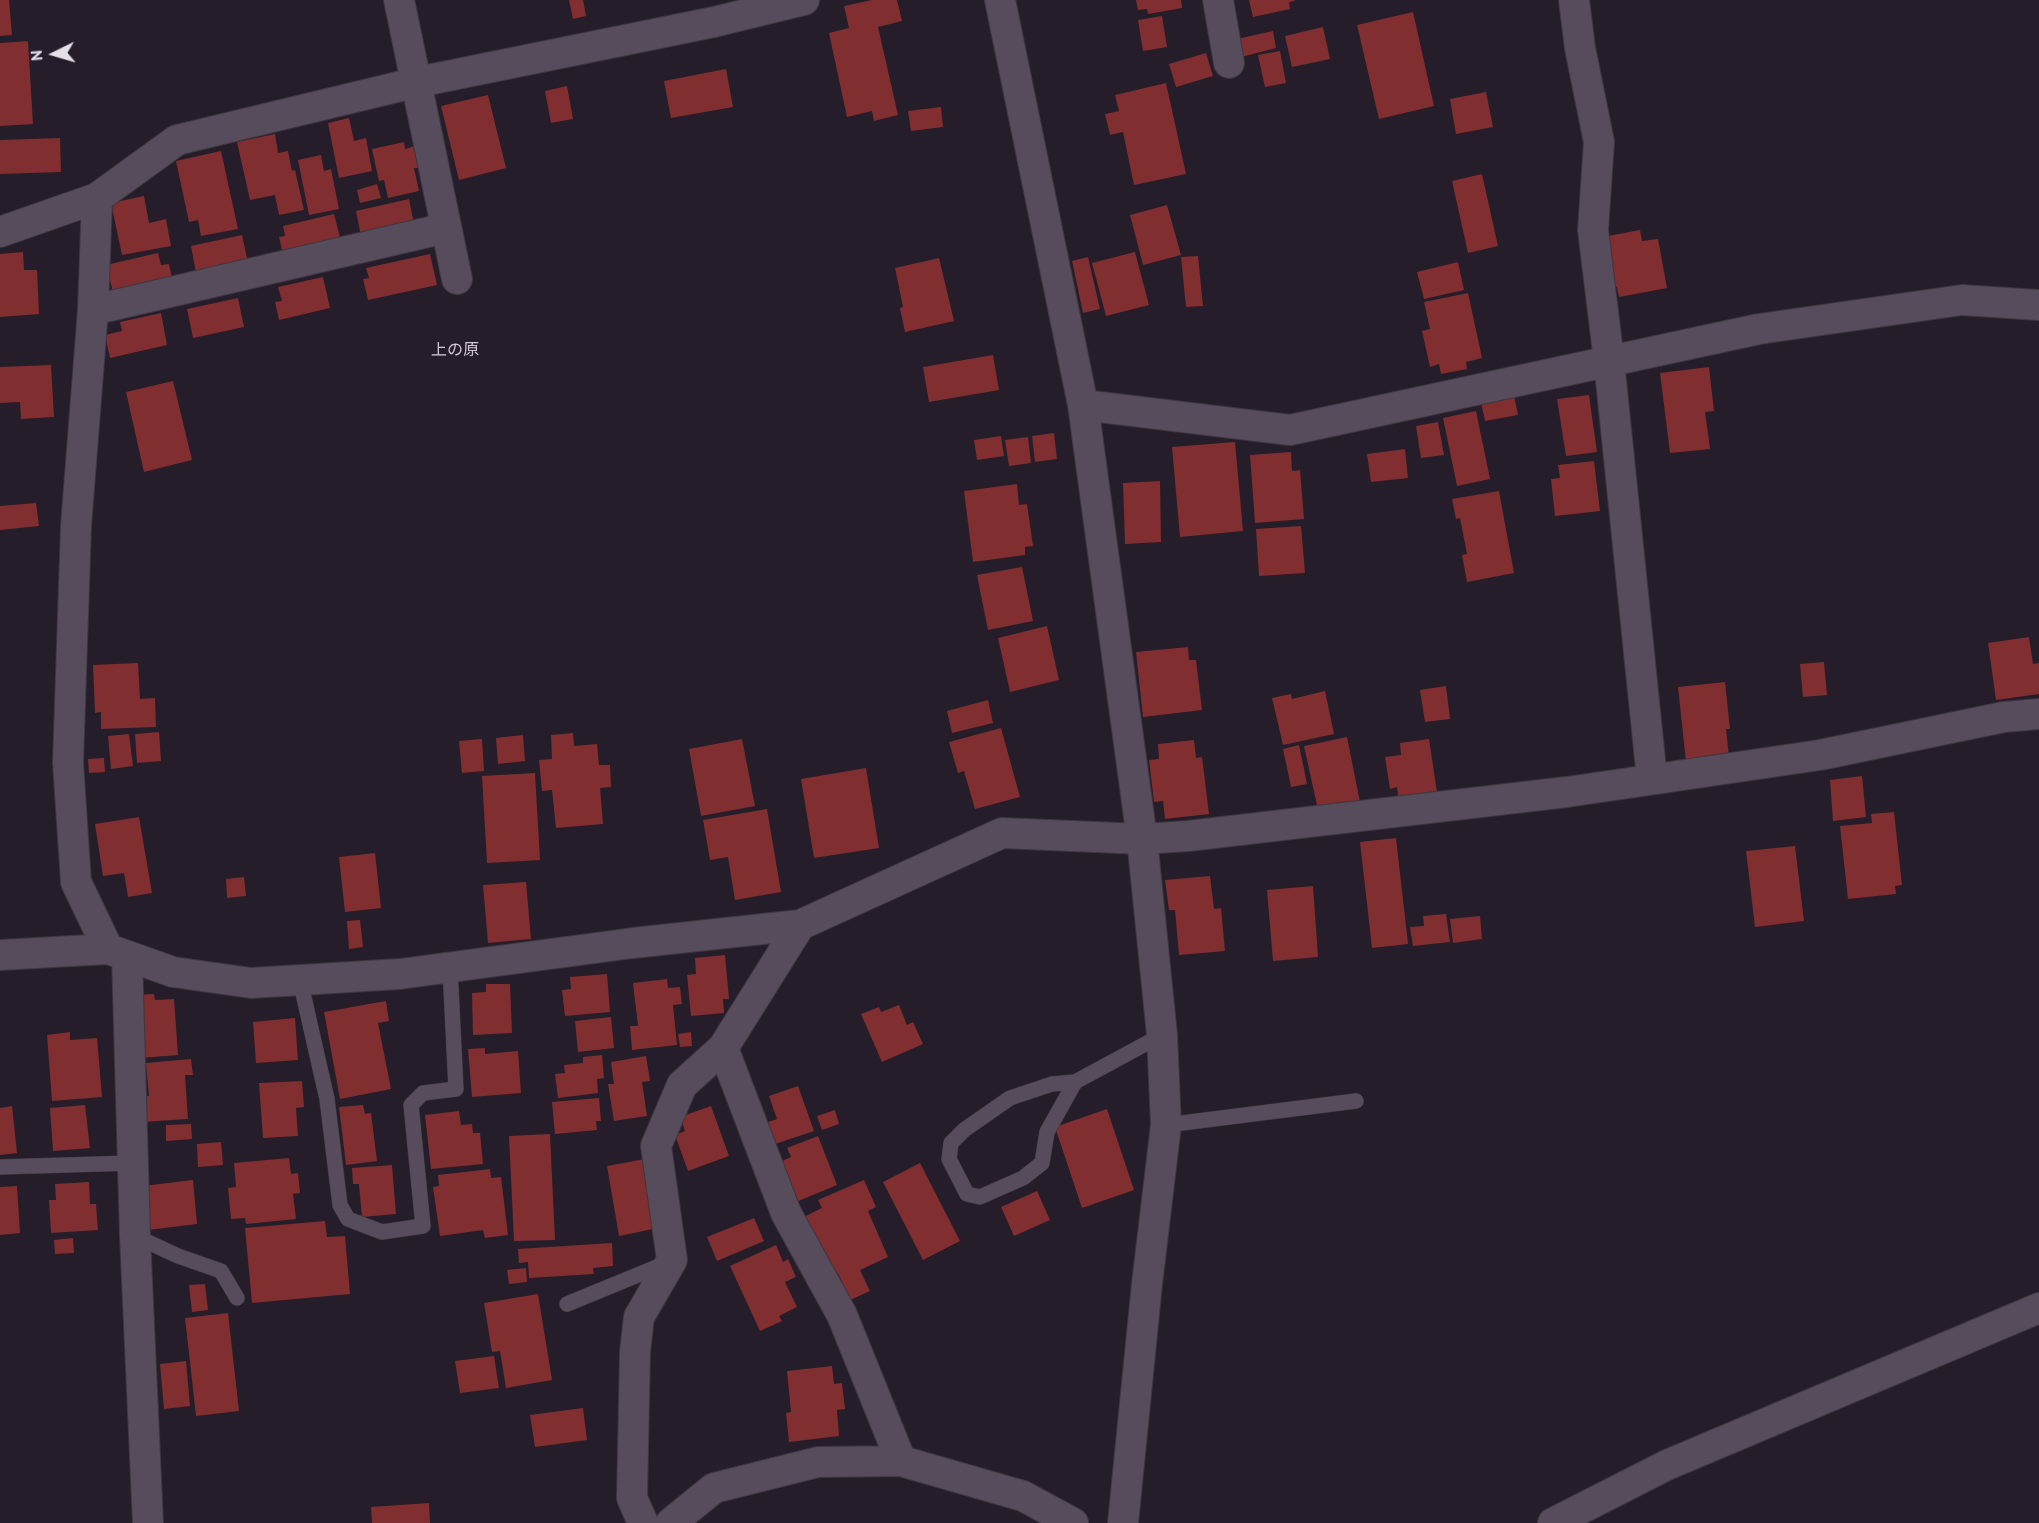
<!DOCTYPE html>
<html>
<head>
<meta charset="utf-8">
<style>
	body { margin:0 }
	#map { position:relative; width:2039px; height:1523px; overflow:hidden; background:#251d29; font-family:"PT Sans",sans-serif }
	canvas { display:block }
	.north { position:absolute; left:24px; top:24px; width:60px; height:60px; -webkit-text-stroke:4px #251d29; paint-order:stroke; rotate:265deg; font-size:16px; font-weight:700; line-height:24px; text-align:center; color:#e5e0e8 }
	.north::after { content:''; display:block; margin:auto; width:21px; height:27px; background:#e5e0e8; clip-path:polygon(50% 0,100% 100%,50% 72%,0 100%) }
</style>
</head>
<body>
<div id="map">
<canvas width="2039" height="1523"></canvas>
<div class="north">N</div>
</div>
<script>
const ctx = document.querySelector('canvas').getContext('2d');
ctx.lineJoin = 'round';
function fillPath(path, color) {
  ctx.fillStyle = color;
  ctx.fill(path, 'evenodd');
}
function shape(rows) {
  const path = new Path2D();
  for (const r of rows) {
    path.moveTo(r[0], r[1]);
    for (let i = 2; i < r.length; i += 2) path.lineTo(r[i], r[i + 1]);
  }
  return path;
}
function stroke(path, color, width, dash) {
  ctx.strokeStyle = color;
  ctx.lineWidth = width;
  ctx.lineCap = dash ? 'butt' : 'round';
  ctx.setLineDash(dash || []);
  ctx.stroke(path);
}
function write(font, color, halo, rows, align = 'center') {
  ctx.font = font + ' "PT Sans","Noto Sans JP",sans-serif';
  ctx.lineWidth = 5;
  ctx.setLineDash([]);
  ctx.textBaseline = 'middle';
  ctx.strokeStyle = halo;
  ctx.fillStyle = color;
  for (const [text, x, y, turn = 0] of rows) {
    ctx.save();
    ctx.translate(x, y);
    ctx.rotate((+turn || 0) * Math.PI / 180);
    ctx.textAlign = isNaN(turn) ? turn : align;
    if (halo) ctx.strokeText(text, 0, 0);
    ctx.fillText(text, 0, 0);
    ctx.restore();
  }
}
const building = shape([
	[0,0,9,0,12,35,0,36],
	[569,0,583,0,586,16,573,19],
	[872,0,897,0,902,21,878,27,898,115,874,121,872,111,847,117,829,33,849,28,844,6],
	[1136,0,1181,0,1182,8,1148,14,1147,9,1138,10],
	[1249,0,1294,0,1295,1,1289,2,1290,9,1253,17],
	[1413,12,1434,106,1379,119,1357,25],
	[1162,16,1167,47,1143,51,1138,20],
	[1323,27,1330,59,1292,67,1285,36],
	[1273,31,1276,48,1241,57,1237,39],
	[28,41,33,124,0,126,0,43],
	[1280,51,1286,83,1265,87,1258,55],
	[1206,53,1213,76,1176,87,1169,64],
	[726,69,733,107,671,118,664,81],
	[1166,83,1186,174,1134,185,1123,132,1110,135,1105,114,1119,111,1115,95],
	[567,86,573,119,551,123,545,91],
	[1486,92,1493,127,1456,134,1450,99],
	[488,95,506,168,459,180,441,106],
	[941,107,943,127,911,131,908,111],
	[349,118,354,141,366,138,372,171,339,178,328,123],
	[275,134,278,153,288,151,292,171,295,170,304,210,279,215,275,195,250,200,237,142],
	[60,138,61,172,0,174,0,140],
	[404,142,405,149,415,146,419,168,414,168,419,191,388,198,384,180,379,181,372,149],
	[221,151,238,229,201,236,198,220,189,222,176,161],
	[321,155,324,171,331,169,339,209,309,215,298,160],
	[1482,174,1498,246,1468,253,1452,181],
	[377,184,381,198,360,203,357,190],
	[144,196,149,223,166,219,171,246,122,255,111,203],
	[409,199,415,229,362,241,356,211],
	[1167,205,1181,255,1143,265,1130,215],
	[334,214,342,245,291,257,289,249,282,250,279,237,285,236,283,226],
	[1640,230,1642,241,1658,239,1667,288,1619,297,1617,287,1609,288,1602,250,1610,248,1608,236],
	[242,235,249,267,197,278,191,246],
	[23,252,24,270,37,270,39,314,0,317,0,254],
	[1135,252,1149,305,1106,316,1092,263],
	[158,253,161,265,169,264,173,282,114,296,106,265],
	[430,254,437,285,368,300,363,279,369,278,366,268],
	[1198,256,1203,306,1186,307,1181,257],
	[1088,257,1100,309,1083,313,1072,261],
	[939,258,954,321,905,332,900,308,903,307,895,268],
	[1458,262,1464,290,1424,299,1417,272],
	[323,277,330,308,279,320,275,302,282,301,278,287],
	[1468,293,1482,358,1466,362,1467,369,1441,374,1439,364,1430,367,1422,331,1430,329,1424,302],
	[238,298,244,327,193,338,187,309],
	[161,313,167,345,110,358,105,335,122,331,120,322],
	[993,355,999,390,929,402,923,367],
	[51,365,54,417,21,419,20,402,0,403,0,367],
	[1709,367,1714,411,1705,412,1710,449,1670,453,1660,373],
	[173,381,192,460,144,472,126,392],
	[1514,395,1518,415,1485,421,1481,402],
	[1589,395,1597,452,1566,456,1557,399],
	[1476,411,1490,479,1457,486,1443,418],
	[1438,422,1444,455,1421,458,1416,426],
	[1054,433,1057,459,1035,462,1032,436],
	[1001,436,1004,456,977,460,974,440],
	[1028,437,1031,463,1009,466,1005,440],
	[1235,442,1243,531,1180,537,1172,447],
	[1405,449,1408,478,1371,482,1367,454],
	[1291,452,1292,471,1300,470,1304,519,1255,523,1250,455],
	[1594,461,1600,511,1555,516,1551,479,1560,478,1558,465],
	[1160,481,1161,542,1125,544,1123,483],
	[1017,484,1019,505,1027,504,1033,546,1025,547,1025,555,973,562,964,491],
	[1499,491,1514,573,1467,582,1462,555,1467,554,1460,518,1456,519,1452,499],
	[36,503,39,526,0,530,0,506],
	[1301,526,1305,573,1259,576,1256,529],
	[1022,567,1033,621,988,630,977,575],
	[1047,626,1059,680,1010,692,998,638],
	[2029,637,2033,664,2039,663,2039,694,1996,700,1988,643],
	[1188,647,1189,660,1196,660,1202,710,1143,717,1136,652],
	[1824,662,1827,695,1803,697,1800,664],
	[138,663,140,699,155,698,156,727,101,729,101,712,95,713,93,665],
	[1725,682,1730,729,1726,729,1729,757,1686,762,1678,687],
	[1446,686,1450,719,1425,722,1420,690],
	[1325,691,1334,734,1283,745,1272,698,1291,694,1292,699],
	[988,700,993,723,952,733,947,711],
	[1001,728,1020,797,975,809,964,771,958,773,949,742],
	[159,732,161,761,137,763,135,734],
	[573,733,574,746,597,744,599,765,610,765,611,787,600,788,603,824,556,828,552,790,542,791,539,760,552,759,551,735],
	[129,734,133,766,111,769,108,736],
	[523,735,525,761,498,764,496,738],
	[1347,737,1360,802,1318,810,1304,746],
	[482,739,484,771,462,773,459,741],
	[742,739,755,806,701,816,689,749],
	[1429,739,1438,799,1399,804,1397,787,1390,789,1385,757,1401,755,1400,743],
	[1194,740,1196,758,1202,757,1209,814,1165,819,1163,801,1154,802,1149,760,1159,759,1158,744],
	[1299,745,1307,784,1291,787,1283,749],
	[104,758,105,772,89,773,88,759],
	[866,768,879,848,814,858,801,779],
	[535,773,540,860,487,863,482,776],
	[1862,776,1866,817,1833,821,1830,780],
	[767,809,781,892,735,900,728,857,710,860,703,820],
	[1894,812,1902,885,1895,886,1896,894,1848,899,1840,826,1872,823,1871,814],
	[139,817,152,893,128,897,124,873,103,876,95,824],
	[1396,838,1408,944,1372,948,1360,842],
	[1795,846,1804,921,1755,927,1746,851],
	[375,853,381,908,345,912,339,857],
	[1210,876,1214,909,1221,908,1225,951,1179,955,1175,910,1169,910,1165,880],
	[244,877,246,896,227,898,226,879],
	[526,882,531,939,488,943,483,885],
	[1313,886,1318,957,1273,961,1267,890],
	[1446,914,1450,942,1413,946,1410,927,1424,926,1423,916],
	[1480,916,1482,939,1453,943,1450,919],
	[360,920,363,947,349,949,347,921],
	[725,955,729,999,723,999,724,1013,691,1016,687,975,696,974,695,958],
	[607,974,610,1012,565,1016,562,990,571,989,570,977],
	[667,979,668,988,680,987,682,1004,673,1005,677,1045,632,1050,630,1026,638,1026,633,983],
	[486,984,510,984,512,1033,473,1035,472,993,486,992],
	[154,994,155,1000,174,999,178,1055,141,1058,136,995],
	[386,1001,389,1021,378,1023,391,1089,340,1099,324,1012],
	[899,1005,907,1025,913,1022,923,1044,882,1062,861,1014,879,1007,881,1012],
	[611,1017,614,1048,578,1052,575,1021],
	[295,1018,298,1060,256,1063,253,1022],
	[70,1032,70,1040,97,1038,102,1097,52,1101,47,1035],
	[691,1032,692,1046,680,1047,678,1034],
	[485,1048,485,1054,518,1051,521,1093,472,1097,468,1049],
	[602,1055,604,1078,597,1079,598,1093,558,1098,555,1074,565,1073,564,1065,583,1063,583,1057],
	[646,1056,650,1081,642,1082,647,1116,614,1121,608,1084,614,1084,611,1062],
	[191,1059,193,1075,185,1075,188,1119,142,1122,141,1097,149,1096,146,1063],
	[302,1081,304,1107,296,1108,298,1136,263,1138,259,1083],
	[798,1086,814,1131,775,1144,768,1122,777,1119,769,1096],
	[599,1098,601,1121,596,1121,597,1130,555,1134,552,1102],
	[85,1105,90,1148,53,1151,50,1108],
	[363,1105,365,1114,371,1113,377,1161,346,1165,339,1107],
	[12,1106,17,1153,0,1155,0,1108],
	[711,1106,729,1156,688,1171,675,1135,685,1131,680,1117],
	[1107,1109,1134,1190,1082,1208,1055,1127],
	[835,1110,839,1124,822,1130,817,1116],
	[459,1111,461,1125,472,1124,473,1133,480,1133,483,1164,431,1169,425,1115],
	[191,1124,192,1139,166,1141,166,1125],
	[550,1134,555,1240,514,1241,509,1136],
	[818,1136,837,1185,796,1202,780,1162,791,1157,787,1148],
	[221,1142,223,1165,198,1167,197,1144],
	[289,1158,291,1174,298,1173,300,1193,293,1194,296,1219,246,1224,245,1218,231,1219,228,1188,236,1187,234,1163],
	[645,1159,658,1228,619,1236,607,1166],
	[920,1163,960,1241,923,1260,883,1182],
	[392,1165,396,1214,362,1217,359,1184,353,1184,352,1168],
	[490,1169,491,1178,501,1177,508,1235,485,1238,483,1230,440,1236,433,1187,439,1186,438,1175],
	[193,1180,197,1224,148,1230,143,1186],
	[864,1180,876,1207,868,1211,888,1257,860,1270,870,1291,850,1300,839,1275,820,1252,804,1217,822,1208,818,1200],
	[89,1182,90,1204,96,1204,98,1230,51,1233,49,1200,56,1200,55,1184],
	[17,1186,20,1233,0,1235,0,1187],
	[1037,1191,1050,1220,1014,1236,1001,1207],
	[754,1218,764,1241,717,1261,707,1237],
	[325,1221,327,1237,345,1236,350,1294,252,1303,245,1228],
	[73,1238,74,1253,55,1254,54,1240],
	[612,1243,613,1266,593,1268,594,1274,529,1278,528,1262,519,1263,518,1249],
	[776,1245,783,1262,788,1259,796,1277,785,1282,797,1307,779,1316,782,1321,760,1331,730,1266],
	[526,1268,527,1282,509,1284,507,1270],
	[205,1284,208,1310,192,1312,189,1285],
	[538,1294,552,1380,506,1388,500,1351,492,1352,484,1303],
	[228,1313,239,1411,196,1416,185,1318],
	[494,1356,499,1388,460,1393,455,1361],
	[186,1361,190,1406,164,1409,160,1364],
	[832,1366,834,1384,842,1383,845,1409,837,1410,839,1436,789,1442,786,1413,791,1412,787,1371],
	[583,1408,587,1440,535,1447,530,1415],
	[429,1503,430,1523,372,1523,371,1507]
]);
const service = shape([
	[300,980,327,1099,340,1205,348,1219,382,1232,423,1226,411,1105,423,1093,456,1089,450,968],
	[1075,1082,1047,1132,1042,1163,1023,1178,980,1197,967,1194,949,1159,951,1143,964,1130,1010,1098,1052,1084,1075,1082,1162,1035],
	[1166,1125,1356,1101],
	[0,1167,133,1163],
	[135,1236,178,1256,221,1271,237,1298],
	[567,1304,667,1263]
]);
const minor = shape([
	[399,0,457,279],
	[1000,0,1083,405,1142,839,1162,1035,1166,1125,1147,1284,1123,1523],
	[1218,0,1229,63],
	[1574,0,1580,48,1599,142,1593,230,1609,361,1652,779],
	[97,198,93,310,76,526,68,763,76,882,108,949],
	[0,232,97,198,177,140,418,82,714,22,804,0],
	[93,310,446,228],
	[1083,405,1290,430,1759,329,1962,300,2039,305],
	[0,955,108,949,173,972,251,983,400,974,633,943,800,925,1002,833,1142,839,1188,836,1567,792,1820,755,2004,717,2039,714],
	[127,957,135,1236,148,1523],
	[723,1048,786,1213,842,1315,901,1461],
	[643,1523,632,1498,635,1352,639,1317,672,1260,656,1146,682,1085,723,1048,800,925],
	[671,1523,714,1488,818,1462,901,1461,1023,1496,1073,1523],
	[1553,1523,1667,1465,2039,1308]
]);
const neighbourhoodNames = [
	["上の原",455,350]
];
fillPath(building, '#802e30');
stroke(service, '#3d3741', 16);
stroke(minor, '#3d3741', 32);
stroke(service, '#564c5b', 15);
stroke(minor, '#564c5b', 30);
write('16px', '#d2c7d8', '#251d29', neighbourhoodNames);
</script>
</body>
</html>
